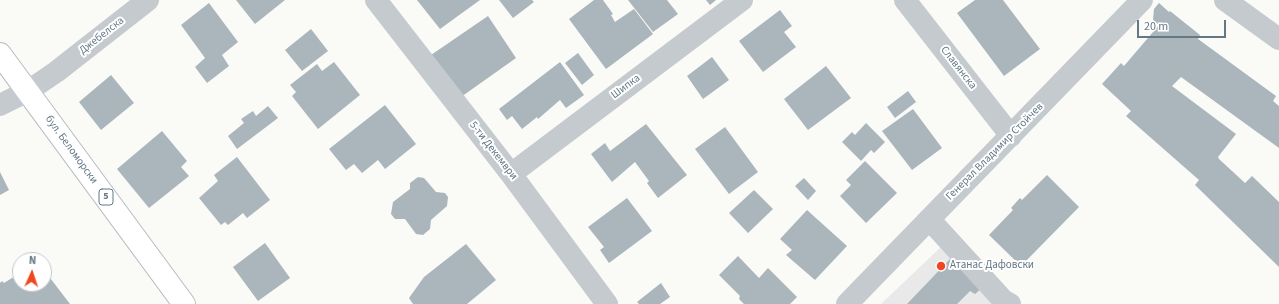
<!DOCTYPE html>
<html>
<head>
<meta charset="utf-8">
<style>
	body { margin:0 }
	#map { position:relative; width:1279px; height:304px; overflow:hidden; background:#fafaf7; font-family:"Source Sans 3",sans-serif }
	canvas { display:block }
	.north { position:absolute; left:12px; top:252px; width:40px; height:40px; box-sizing:border-box; background:#fff; border:1px solid #c1c9ce; border-radius:50%; rotate:3deg; font-size:11px; font-weight:700; line-height:16px; text-align:center; color:#637785 }
	.north::after { content:''; display:block; margin:auto; width:14px; height:18px; background:#f04721; clip-path:polygon(50% 0,100% 100%,50% 72%,0 100%) }
	.scale { position:absolute; left:1137px; top:20px; width:89px; height:18px; box-sizing:border-box; border:2px solid #637785; border-top:0; padding-left:5px; font-size:12px; line-height:14px; white-space:nowrap; color:#637785; -webkit-text-stroke:3px #fff; paint-order:stroke }
</style>
</head>
<body>
<div id="map">
<canvas width="1279" height="304"></canvas>
<div class="north">N</div>
<div class="scale">20 m</div>
</div>
<script>
const ctx = document.querySelector('canvas').getContext('2d');
ctx.lineJoin = 'round';
function fillPath(path, color) {
  ctx.fillStyle = color;
  ctx.fill(path, 'evenodd');
}
function shape(rows) {
  const path = new Path2D();
  for (const r of rows) {
    path.moveTo(r[0], r[1]);
    for (let i = 2; i < r.length; i += 2) path.lineTo(r[i], r[i + 1]);
  }
  return path;
}
function stroke(path, color, width, dash) {
  ctx.strokeStyle = color;
  ctx.lineWidth = width;
  ctx.lineCap = dash ? 'butt' : 'round';
  ctx.setLineDash(dash || []);
  ctx.stroke(path);
}
function write(font, color, halo, rows, align = 'center') {
  ctx.font = font + ' "Source Sans 3",sans-serif';
  ctx.lineWidth = 4;
  ctx.setLineDash([]);
  ctx.textBaseline = 'middle';
  ctx.strokeStyle = halo;
  ctx.fillStyle = color;
  for (const [text, x, y, turn = 0] of rows) {
    ctx.save();
    ctx.translate(x, y);
    ctx.rotate((+turn || 0) * Math.PI / 180);
    ctx.textAlign = isNaN(turn) ? turn : align;
    if (halo) ctx.strokeText(text, 0, 0);
    ctx.fillText(text, 0, 0);
    ctx.restore();
  }
}
const built = shape([
	[941,247,1006,304,881,304]
]);
const building = shape([
	[236,0,285,0,255,24],
	[417,0,480,0,440,29],
	[499,0,532,0,534,2,513,18],
	[594,0,603,0,613,14,611,15,615,22,634,9,653,34,606,69,569,19],
	[628,0,667,0,678,14,653,32],
	[706,0,716,0,710,5],
	[975,0,1003,0,1040,49,1004,76,957,13],
	[209,3,238,42,222,55,229,66,207,83,195,67,205,58,181,25],
	[1159,3,1169,12,1170,11,1200,35,1198,39,1276,96,1273,101,1279,106,1279,148,1181,77,1172,86,1236,134,1218,157,1219,159,1245,183,1252,176,1279,202,1279,267,1195,185,1199,180,1126,116,1131,111,1102,84,1121,63,1124,66,1159,25,1153,20,1154,9],
	[780,10,792,26,784,32,796,47,763,72,739,41],
	[488,16,516,58,461,97,431,55],
	[311,29,328,51,302,71,285,50],
	[578,53,594,75,582,85,565,63],
	[712,57,729,80,703,99,687,76],
	[334,62,360,95,318,129,292,96,296,92,290,85,317,64,322,71],
	[560,62,584,95,566,108,560,100,538,119,537,117,522,129,512,116,507,120,499,109],
	[826,66,851,98,808,130,784,99],
	[111,75,134,103,101,130,79,102],
	[908,91,916,102,895,118,887,107],
	[385,105,416,144,385,169,378,160,362,173,354,164,346,170,329,149],
	[268,106,278,118,237,149,228,136,244,123,241,119,253,111,256,116],
	[913,109,942,148,912,170,882,131],
	[866,123,885,142,874,153,871,150,861,161,842,142,852,132,855,135],
	[646,124,687,175,658,198,647,183,649,181,635,162,612,182,591,154,605,143,610,151],
	[725,127,758,172,729,194,695,149],
	[162,131,187,161,181,167,189,176,149,208,117,169],
	[237,157,270,200,247,218,243,213,228,225,225,222,221,225,199,198,218,181,214,175],
	[865,161,897,193,866,223,840,196,851,185,846,180],
	[0,172,9,190,0,195],
	[1047,175,1079,207,1021,266,989,235,1013,210,1011,208,1020,198,1022,200],
	[418,177,424,178,436,192,445,193,448,197,447,206,431,220,430,229,423,235,416,234,405,219,395,219,391,214,393,202,410,189,410,183],
	[804,178,816,191,808,200,795,186],
	[754,190,773,209,748,233,729,213],
	[627,198,652,231,609,263,600,250,604,247,588,227],
	[807,210,847,246,815,280,786,255,792,250,780,239],
	[265,243,290,278,258,301,233,267],
	[466,244,496,280,467,304,413,304,409,298,424,277],
	[738,256,759,278,768,268,797,297,790,304,744,304,739,299,740,296,719,275],
	[951,258,982,288,975,294,970,291,957,304,907,304],
	[44,270,70,304,0,304,0,283,2,281,4,283,20,273,20,284,44,284],
	[661,283,670,297,660,304,639,304,637,302]
]);
const minor = shape([
	[376,0,511,174,607,304],
	[905,0,1011,136],
	[1225,0,1279,39],
	[0,105,28,91,56,72,148,0],
	[511,174,742,0],
	[929,219,1003,300,1010,304],
	[847,304,1142,0]
]);
const major = shape([
	[0,54,184,304]
]);
const markers = [
	[941,266,5,"#f04721"]
];
const shields = [
	[106,197,14]
];
const shieldNames = [
	["5",106,197]
];
const streetNames = [
	["Джебелска",102,36,-38],
	["Славянска",958,68,52],
	["Шипка",626,87,-37],
	["бул. Беломорски",71,150,54],
	["5-ти Декември",493,151,52],
	["Генерал Владимир Стойчев",995,152,-45]
];
const poiNames = [
	["Атанас Дафовски",950,266]
];
fillPath(built, '#e8e9e8');
fillPath(building, '#abb5bc');
stroke(major, '#b6bcc0', 24);
stroke(minor, '#c5cace', 22);
stroke(major, '#fff', 22);
for (const [x, y, r, color] of markers) {
  const dot = new Path2D();
  dot.arc(x, y, r, 0, 2 * Math.PI);
  ctx.fillStyle = color;
  ctx.fill(dot);
  stroke(dot, '#fff', 1.5);
}
for (const [x, y, w] of shields) {
  const box = new Path2D();
  box.roundRect(x - w / 2, y - 8, w, 16, 3);
  ctx.fillStyle = '#fff';
  ctx.fill(box);
  stroke(box, '#637785', 1);
}
write('bold 10px', '#637785', null, shieldNames);
write('11px', '#637785', '#fff', streetNames);
write('11px', '#637785', '#fff', poiNames, 'left');
</script>
</body>
</html>
